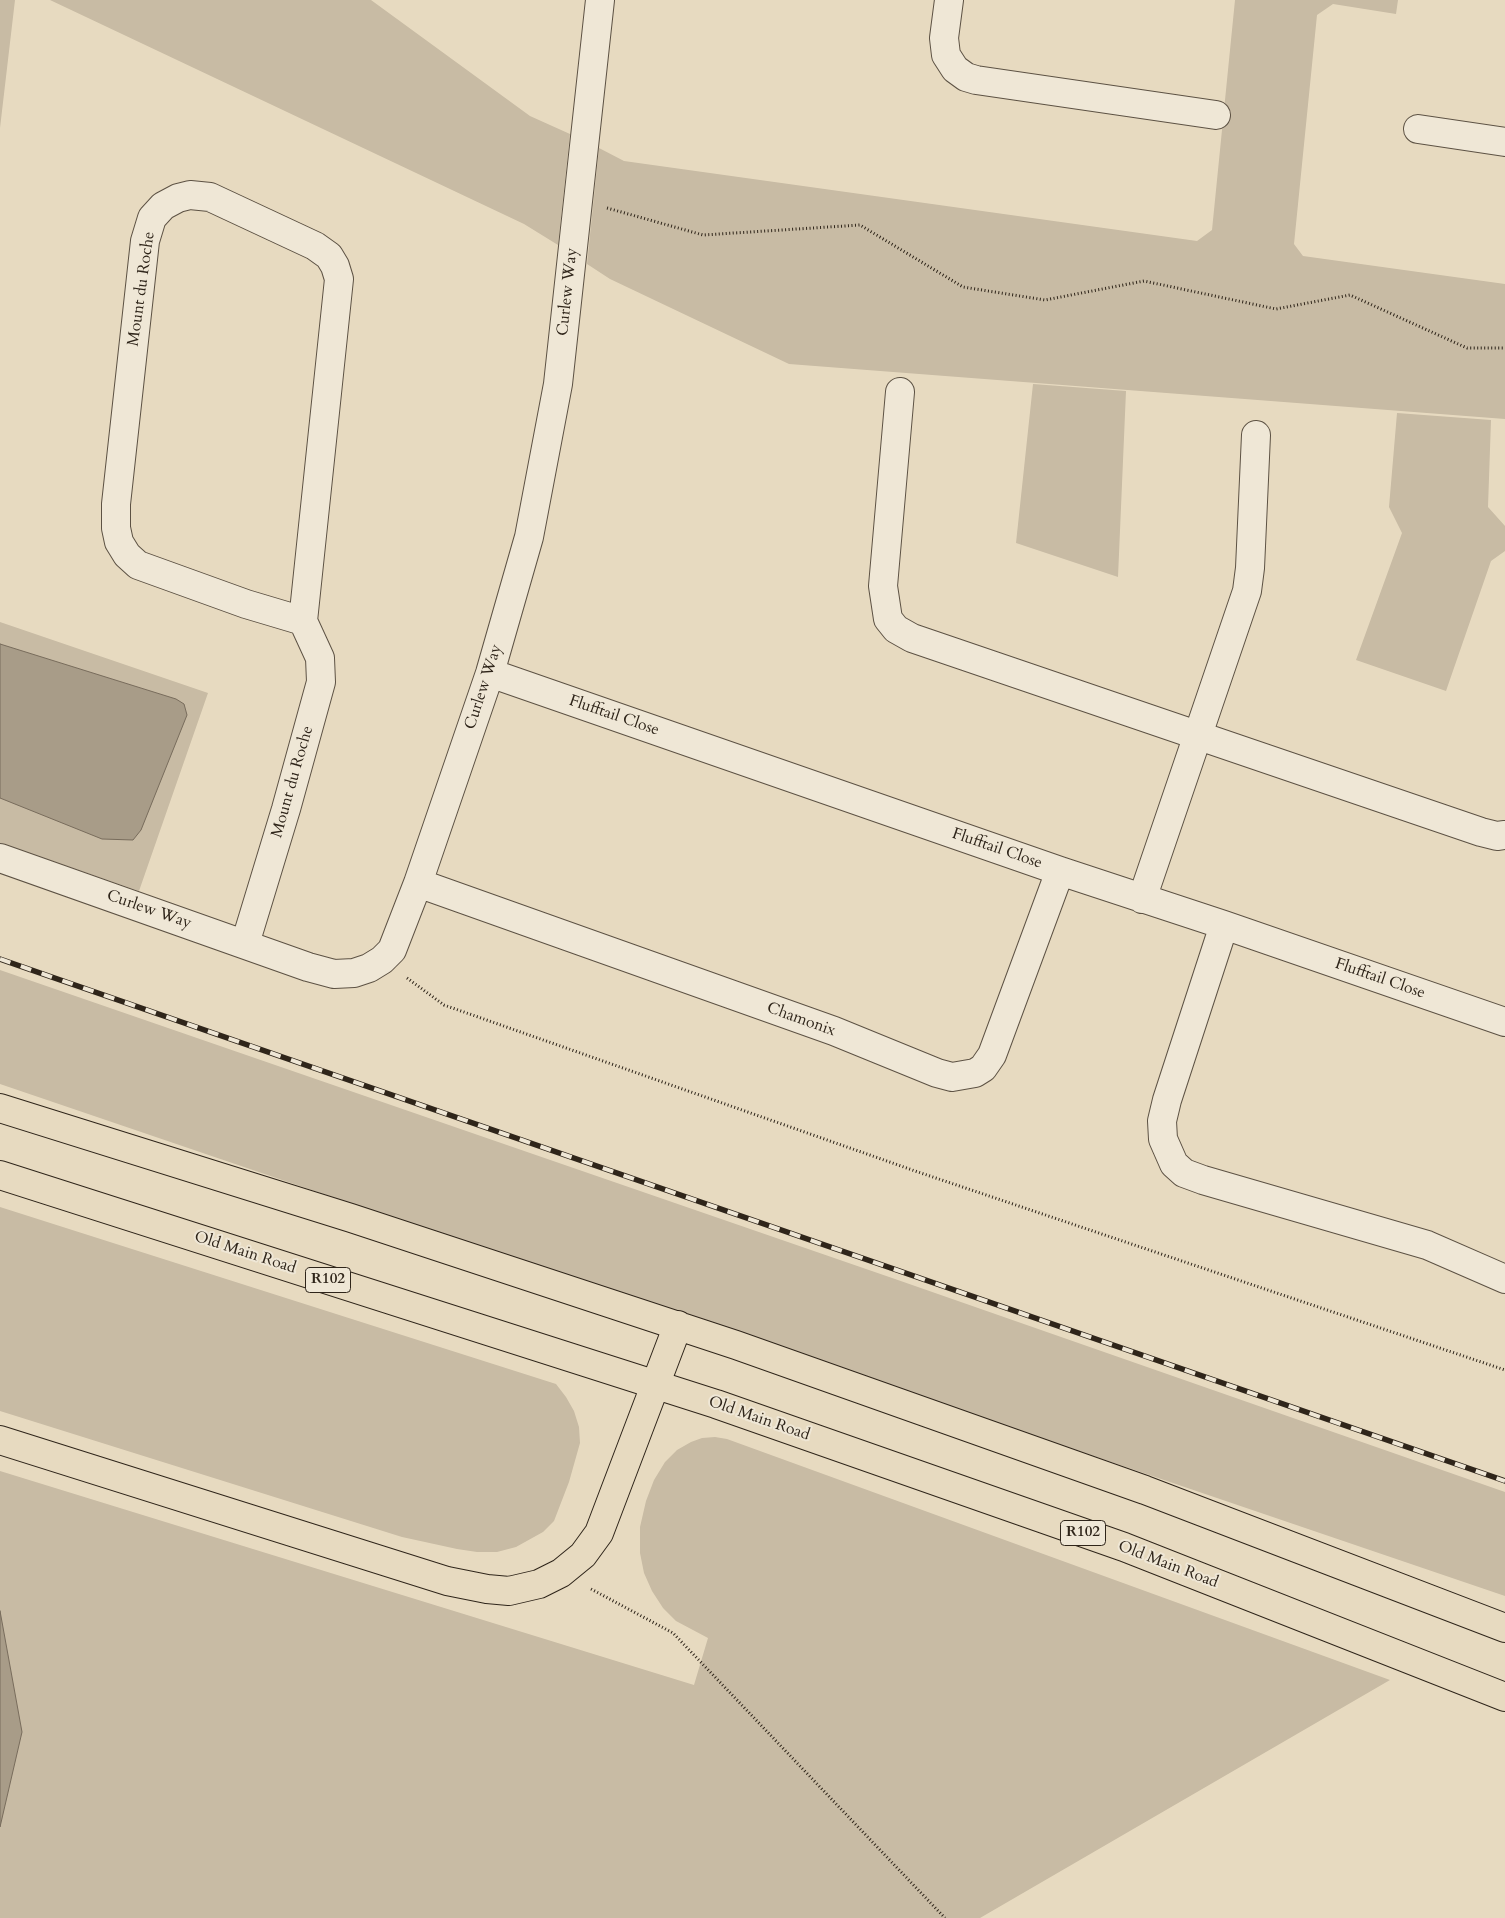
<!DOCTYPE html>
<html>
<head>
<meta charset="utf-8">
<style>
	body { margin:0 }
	canvas { display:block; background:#e7dac0 }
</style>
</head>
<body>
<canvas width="1505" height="1918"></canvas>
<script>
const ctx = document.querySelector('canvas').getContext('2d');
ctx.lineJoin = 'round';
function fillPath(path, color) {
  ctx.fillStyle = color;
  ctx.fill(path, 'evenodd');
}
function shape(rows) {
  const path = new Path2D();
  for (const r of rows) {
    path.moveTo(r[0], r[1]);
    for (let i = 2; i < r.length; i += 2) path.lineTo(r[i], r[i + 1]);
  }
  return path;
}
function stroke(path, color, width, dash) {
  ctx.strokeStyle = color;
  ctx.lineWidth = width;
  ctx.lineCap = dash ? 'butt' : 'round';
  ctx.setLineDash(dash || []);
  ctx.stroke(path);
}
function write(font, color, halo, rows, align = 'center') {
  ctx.font = font + ' Cardo,serif';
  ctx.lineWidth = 4;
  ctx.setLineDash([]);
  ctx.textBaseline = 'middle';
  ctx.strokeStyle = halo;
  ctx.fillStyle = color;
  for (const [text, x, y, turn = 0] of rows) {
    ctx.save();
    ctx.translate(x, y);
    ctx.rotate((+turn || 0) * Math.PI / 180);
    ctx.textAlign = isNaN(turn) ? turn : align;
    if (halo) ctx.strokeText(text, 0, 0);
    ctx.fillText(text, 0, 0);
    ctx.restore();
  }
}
const green = shape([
	[0,0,15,0,0,128],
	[50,0,371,0,530,116,570,134,558,245,524,224],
	[1235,0,1398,0,1396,14,1333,4,1317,15,1294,244,1303,256,1505,284,1505,419,789,364,610,279,587,264,599,148,624,161,1197,241,1212,230],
	[1033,384,1126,391,1118,577,1016,543],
	[1397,413,1491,420,1488,507,1505,526,1505,551,1491,561,1446,691,1356,660,1402,533,1389,507],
	[0,622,208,693,139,891,0,843],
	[0,970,895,1279,1505,1492,1505,1596,0,1084],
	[0,1207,556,1384,566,1397,574,1411,579,1427,580,1443,569,1482,554,1521,543,1532,516,1547,497,1552,477,1552,457,1549,402,1537,0,1411],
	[715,1437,727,1439,1390,1680,980,1918,0,1918,0,1471,694,1685,708,1638,676,1621,663,1608,652,1591,644,1573,640,1553,640,1527,646,1501,654,1480,665,1462,677,1450,691,1442,702,1438]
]);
const water = shape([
	[0,644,176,699,184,704,187,715,141,830,133,840,102,839,0,798,0,644],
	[0,1611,22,1732,0,1827,0,1611]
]);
const path = shape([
	[607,208,703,235,860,225,963,287,1045,300,1144,281,1276,309,1350,295,1467,348,1505,348],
	[407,978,444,1005,918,1172,1505,1370],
	[591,1589,673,1633,945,1918]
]);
const street = shape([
	[949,0,944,38,946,55,955,69,966,77,976,80,1216,115],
	[1418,129,1505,142],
	[900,392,883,586,888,619,896,629,912,638,1481,832,1497,836,1505,835],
	[490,673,1060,871,1224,925,1505,1022],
	[0,858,308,967,334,974,354,973,369,968,382,960,392,950,418,883,490,673,529,537,558,384,600,0],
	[418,883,834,1031,937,1073,952,1077,975,1073,983,1068,992,1055,1060,871],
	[1142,899,1247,591,1250,568,1256,435],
	[1224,925,1167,1100,1162,1121,1163,1139,1174,1164,1184,1173,1203,1180,1427,1245,1505,1279],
	[245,944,286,809,321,682,320,658,303,621,339,279,335,266,329,256,315,246,210,197,190,195,178,198,163,206,152,218,145,241,116,504,116,528,119,542,127,555,138,565,246,604,303,621]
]);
const primary = shape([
	[0,1108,351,1218,736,1345,1145,1490,1505,1628],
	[0,1175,716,1404,1124,1547,1505,1697],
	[0,1440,447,1581,487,1589,509,1591,539,1584,561,1573,583,1555,599,1533,678,1325]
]);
const rail = shape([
	[0,959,1505,1481]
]);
const shields = [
	[328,1280,45],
	[1083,1533,45]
];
const shieldNames = [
	["R102",328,1280],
	["R102",1083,1533]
];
const streetNames = [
	["Mount du Roche",142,289,-82],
	["Curlew Way",568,292,-84],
	["Curlew Way",484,687,-72],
	["Flufftail Close",614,716,19],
	["Mount du Roche",293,782,-74],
	["Flufftail Close",997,849,19],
	["Curlew Way",149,910,19],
	["Flufftail Close",1380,979,19],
	["Chamonix",801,1020,20],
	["Old Main Road",245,1253,18],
	["Old Main Road",759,1419,19],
	["Old Main Road",1168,1565,21]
];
fillPath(green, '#c8bba4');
fillPath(water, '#a89c88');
stroke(water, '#786c5c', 1);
stroke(street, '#5d5244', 30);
stroke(primary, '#2f251a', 30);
stroke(path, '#2f251a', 3, [1, 2.5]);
stroke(street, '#efe7d6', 28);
stroke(primary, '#e7dac0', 28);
stroke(rail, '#2f251a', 5.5);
stroke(rail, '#efe7d6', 4, [11]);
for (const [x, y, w] of shields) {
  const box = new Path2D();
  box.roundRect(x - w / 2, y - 12.5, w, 25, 4);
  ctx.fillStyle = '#efe7d6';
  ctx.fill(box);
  stroke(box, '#2f251a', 1);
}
write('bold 15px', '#2f251a', null, shieldNames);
write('16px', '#2f251a', '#efe7d6', streetNames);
</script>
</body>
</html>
